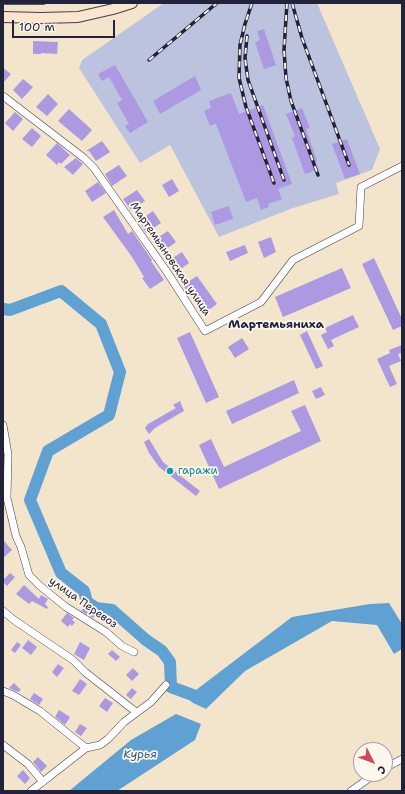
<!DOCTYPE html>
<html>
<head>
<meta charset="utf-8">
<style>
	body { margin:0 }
	#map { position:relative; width:405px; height:794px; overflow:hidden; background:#f2e5cb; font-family:"Shantell Sans",sans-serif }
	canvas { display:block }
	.frame { position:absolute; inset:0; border:4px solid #22223b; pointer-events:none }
	.north { position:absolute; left:353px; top:742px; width:40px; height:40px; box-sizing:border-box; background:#fbf7ec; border:1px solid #a4a2a5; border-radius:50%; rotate:132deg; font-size:11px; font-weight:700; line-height:16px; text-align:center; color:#22223b }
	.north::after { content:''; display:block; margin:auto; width:14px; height:18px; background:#d1495b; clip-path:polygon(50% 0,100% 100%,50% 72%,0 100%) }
	.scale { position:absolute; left:12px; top:20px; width:103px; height:18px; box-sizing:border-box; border:2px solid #22223b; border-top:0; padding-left:5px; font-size:12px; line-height:14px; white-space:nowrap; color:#22223b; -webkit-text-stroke:3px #fbf7ec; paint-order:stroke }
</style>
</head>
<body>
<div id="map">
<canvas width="405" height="794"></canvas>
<div class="frame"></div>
<div class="north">С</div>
<div class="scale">100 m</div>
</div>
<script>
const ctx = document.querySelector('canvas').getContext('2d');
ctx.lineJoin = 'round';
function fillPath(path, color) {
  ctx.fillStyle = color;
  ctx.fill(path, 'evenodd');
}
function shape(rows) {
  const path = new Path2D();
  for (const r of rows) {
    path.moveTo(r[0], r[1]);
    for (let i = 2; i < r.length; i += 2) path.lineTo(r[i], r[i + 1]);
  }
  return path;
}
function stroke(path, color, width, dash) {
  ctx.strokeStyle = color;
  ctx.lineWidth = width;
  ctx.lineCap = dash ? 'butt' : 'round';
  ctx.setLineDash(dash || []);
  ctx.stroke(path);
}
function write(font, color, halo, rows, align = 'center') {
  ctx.font = font + ' "Shantell Sans",sans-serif';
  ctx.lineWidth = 3.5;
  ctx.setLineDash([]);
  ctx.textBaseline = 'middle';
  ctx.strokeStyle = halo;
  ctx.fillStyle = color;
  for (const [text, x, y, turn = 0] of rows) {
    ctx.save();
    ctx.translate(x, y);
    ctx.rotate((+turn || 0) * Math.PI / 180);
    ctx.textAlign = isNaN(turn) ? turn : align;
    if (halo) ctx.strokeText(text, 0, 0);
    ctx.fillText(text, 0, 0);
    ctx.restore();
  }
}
const industrial = shape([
	[164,3,317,3,380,149,372,170,336,183,339,194,293,208,219,237,170,145,140,163,79,68,82,60]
]);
const water = shape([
	[389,603,402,624,402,649,394,654,377,625,332,621,245,671,206,709,191,702,196,690,292,617,370,604],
	[176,714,201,724,195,740,117,791,69,791,131,740]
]);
const river = shape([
	[3,309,10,310,61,291,101,324,120,372,109,415,48,451,30,500,61,573,84,591,87,602,96,608,112,610,146,640,162,651,170,662,171,687,198,697,207,690]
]);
const building = shape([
	[264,29,276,65,264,69,255,42,260,40,257,31],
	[33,41,58,42,57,54,41,53,41,54,33,54],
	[115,65,148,122,130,133,125,126,129,124,117,103,122,100,109,77,102,81,98,74],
	[3,68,11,74,3,83],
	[195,76,201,90,160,114,153,101],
	[23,79,33,87,22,99,13,90],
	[231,93,239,114,263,105,292,184,278,189,282,199,268,204,269,207,261,210,257,198,246,202,216,124,210,126,204,111,211,108,209,101],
	[48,94,58,104,47,116,36,107],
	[302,108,310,128,306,129,317,161,313,163,316,170,305,174,292,138,295,136,286,114],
	[69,109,92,130,82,141,58,121],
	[15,112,23,119,13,131,5,123],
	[32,128,41,136,32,147,22,139],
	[347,139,360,174,345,179,332,144],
	[102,141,110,152,96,161,89,151,86,151],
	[57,143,70,155,61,164,59,162,57,165,46,155],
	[76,158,83,164,73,175,64,167],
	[119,165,127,176,112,186,105,174],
	[172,179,179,191,169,197,162,185],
	[98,182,106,193,92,202,85,191],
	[137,190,145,201,131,210,123,199],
	[229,206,233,219,215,225,211,212],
	[114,210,128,234,132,231,152,260,151,261,164,280,150,289,142,278,144,277,132,257,103,217],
	[153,211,161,223,146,233,139,221],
	[168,231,176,242,162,252,154,240],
	[271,237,276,252,264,258,258,242],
	[245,245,248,253,230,261,226,252],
	[182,252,189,263,175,273,168,261],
	[374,258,402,319,402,326,393,330,362,264],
	[342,268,351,288,283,317,275,297],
	[197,276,217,304,203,314,183,285],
	[353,315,359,327,331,340,334,346,328,349,321,335,327,332,325,328],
	[307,331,323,366,316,369,300,335],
	[190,332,219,397,206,403,177,338],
	[242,338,249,349,235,358,228,347],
	[402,345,402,353,398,354,401,361,389,366,397,384,390,387,377,359,390,353,389,350],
	[294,380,299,393,232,424,226,411],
	[321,387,325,395,316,399,312,391],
	[180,401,184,411,155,428,149,434,145,428,148,424,176,408,173,405],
	[305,405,321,441,219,489,199,445,211,439,224,467,301,431,291,411],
	[149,439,163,462,200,491,196,496,159,467,149,453,144,442],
	[3,540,12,550,3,558],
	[10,573,15,577,7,586,3,582,3,580],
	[24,585,39,599,41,595,48,599,45,604,48,607,47,609,32,601,29,604,16,594],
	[85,606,95,616,93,618,81,611],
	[67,613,74,618,72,620,75,622,72,626,70,624,68,627,61,621],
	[28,640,37,647,31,655,22,648],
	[17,642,21,645,15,653,11,650],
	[80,642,90,648,84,660,74,654],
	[112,650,120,657,116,661,108,654],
	[58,664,64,668,57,677,52,672],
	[133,668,139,674,132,681,126,675],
	[80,679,87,684,79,695,72,691],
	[14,683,21,690,18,692,9,688],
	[132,688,137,692,131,699,126,695],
	[34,693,43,699,39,705,30,699],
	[105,698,113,703,107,712,99,706],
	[59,710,70,717,65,725,55,717],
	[80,724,87,728,81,736,75,732],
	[38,757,47,766,41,772,33,762],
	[23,770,30,778,25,784,17,776]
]);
const minor = shape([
	[3,96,84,158,94,168,167,272,205,331,261,302,293,260,359,226,361,187,402,166],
	[3,425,8,454,7,498,16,536,21,547,29,575,40,586,66,607,106,632,122,646,134,652],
	[3,611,14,620,73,660,85,672,136,712],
	[3,691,13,695,40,711,86,748],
	[3,745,28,764,43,782],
	[385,768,402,759],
	[31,791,86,748,100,745,108,739,124,722,151,702,166,685],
	[351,791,375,774]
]);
const secondary = shape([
	[3,17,41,18,78,17,113,9,132,3]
]);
const rail = shape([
	[5,3,44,3],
	[252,3,245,24,240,45,239,78,246,107,274,183],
	[287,3,284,50,286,78,291,101,318,175],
	[292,3,302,38,349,165],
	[247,36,245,58,248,80,284,180],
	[149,60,217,3]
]);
const markers = [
	[170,471,4,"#0f9aa8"]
];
const streetNames = [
	["Мартемьяновская улица",170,259,56],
	["улица Перевоз",83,603,35]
];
const cultureNames = [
	["гаражи",178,471]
];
const neighbourhoodNames = [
	["Мартемьяниха",276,325]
];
const waterNames = [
	["Курья",140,755]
];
fillPath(industrial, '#bcc3de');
fillPath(water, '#5fa1d2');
stroke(river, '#5fa1d2', 12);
fillPath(building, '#ad99e1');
stroke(minor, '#413f51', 8);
stroke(secondary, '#413f51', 12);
stroke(minor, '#fff', 7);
stroke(secondary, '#fbe5cf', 10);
stroke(rail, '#22223b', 3.5);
stroke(rail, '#fbf7ec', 2, [6]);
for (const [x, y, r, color] of markers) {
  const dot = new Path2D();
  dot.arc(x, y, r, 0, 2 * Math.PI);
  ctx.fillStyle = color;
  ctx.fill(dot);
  stroke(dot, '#fbf7ec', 1.5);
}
write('11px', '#22223b', '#fbf7ec', streetNames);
write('11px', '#0d838f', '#fbf7ec', cultureNames, 'left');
write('bold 12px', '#22223b', '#fbf7ec', neighbourhoodNames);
write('italic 12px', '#3d5b7f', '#fbf7ec', waterNames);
</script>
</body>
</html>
